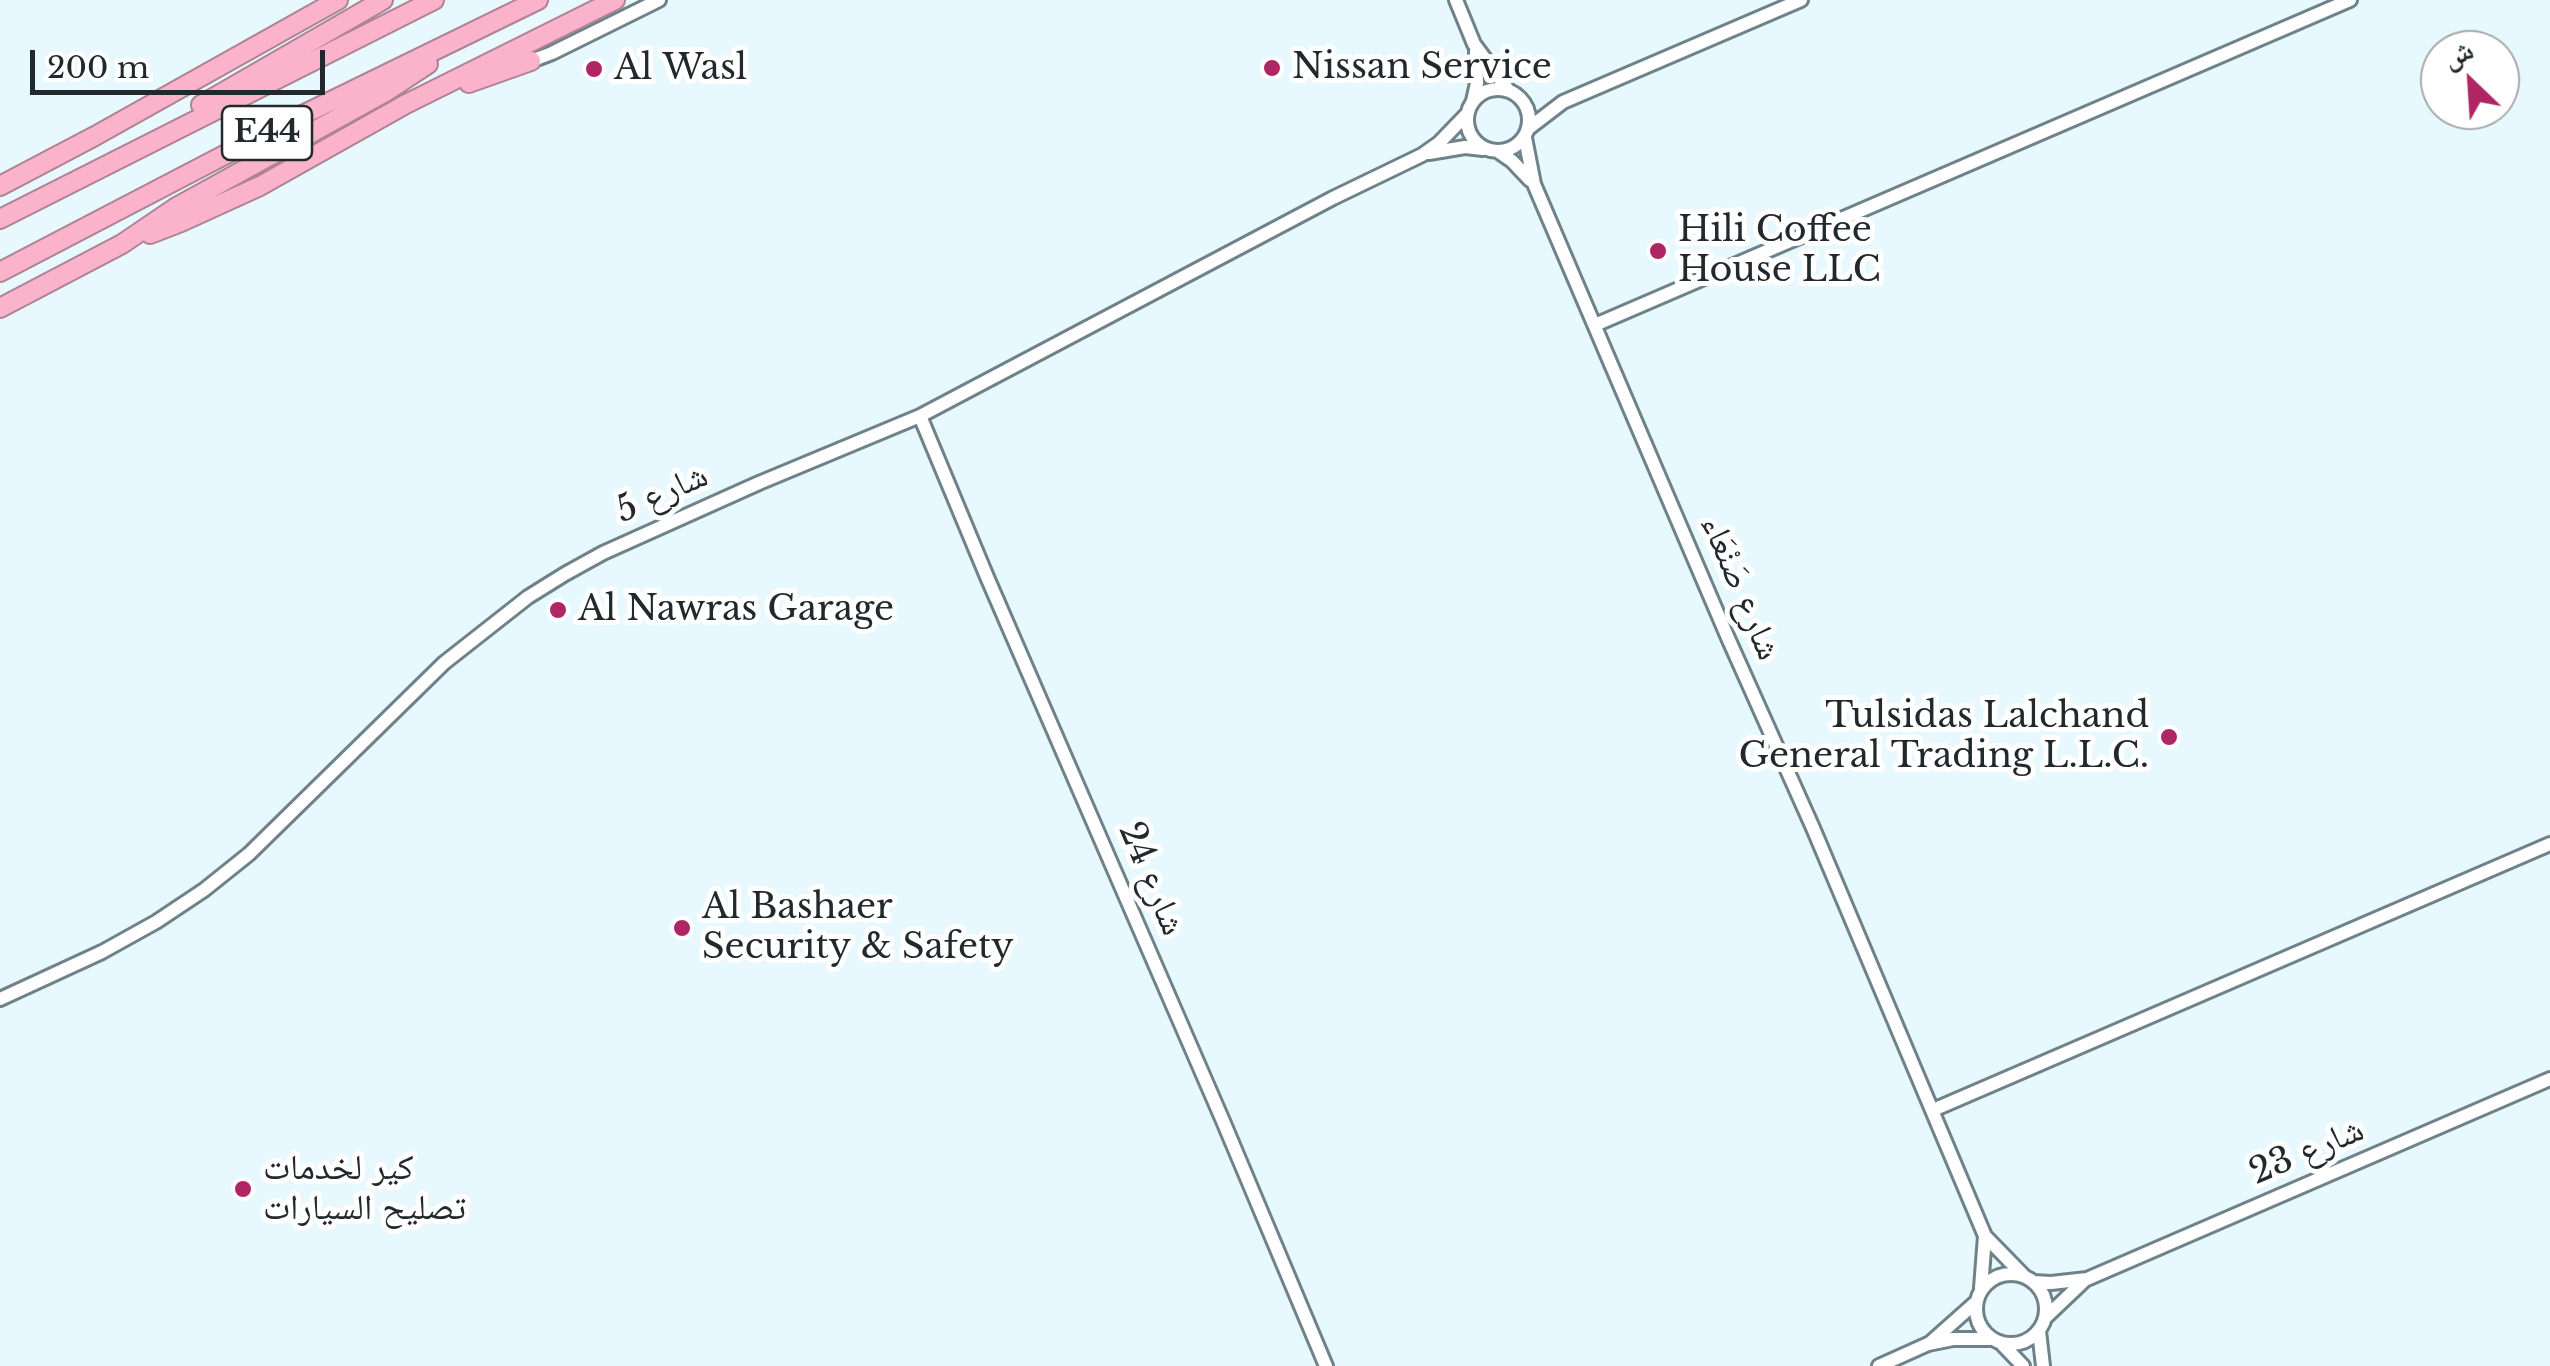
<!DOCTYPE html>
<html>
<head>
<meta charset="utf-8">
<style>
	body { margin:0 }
	#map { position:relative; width:2550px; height:1366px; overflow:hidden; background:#e7f8fe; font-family:"Libre Baskerville","Noto Naskh Arabic",serif }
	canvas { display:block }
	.north { position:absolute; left:2420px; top:30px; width:100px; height:100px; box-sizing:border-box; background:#fff; border:2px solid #a6a9ab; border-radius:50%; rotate:335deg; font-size:28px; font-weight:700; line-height:40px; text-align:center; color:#21292c }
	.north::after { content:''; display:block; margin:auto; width:35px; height:45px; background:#b02665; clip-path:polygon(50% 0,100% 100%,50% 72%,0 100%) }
	.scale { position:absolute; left:30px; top:50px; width:295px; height:45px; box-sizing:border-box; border:5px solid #21292c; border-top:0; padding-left:12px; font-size:30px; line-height:35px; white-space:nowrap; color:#21292c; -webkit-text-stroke:8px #fff; paint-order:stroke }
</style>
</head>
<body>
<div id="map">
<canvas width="2550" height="1366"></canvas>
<div class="north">ش</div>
<div class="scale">200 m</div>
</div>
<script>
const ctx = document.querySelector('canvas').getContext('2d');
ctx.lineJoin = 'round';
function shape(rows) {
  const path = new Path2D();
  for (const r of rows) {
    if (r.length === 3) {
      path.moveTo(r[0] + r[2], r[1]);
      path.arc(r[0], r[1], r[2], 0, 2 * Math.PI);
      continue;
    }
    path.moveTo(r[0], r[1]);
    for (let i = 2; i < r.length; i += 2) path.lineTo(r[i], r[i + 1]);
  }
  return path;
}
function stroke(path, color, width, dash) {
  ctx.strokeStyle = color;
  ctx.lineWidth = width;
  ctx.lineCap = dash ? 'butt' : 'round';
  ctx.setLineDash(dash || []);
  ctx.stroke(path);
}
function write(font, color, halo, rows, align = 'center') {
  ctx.font = font + ' "Libre Baskerville","Noto Naskh Arabic",serif';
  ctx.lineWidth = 10;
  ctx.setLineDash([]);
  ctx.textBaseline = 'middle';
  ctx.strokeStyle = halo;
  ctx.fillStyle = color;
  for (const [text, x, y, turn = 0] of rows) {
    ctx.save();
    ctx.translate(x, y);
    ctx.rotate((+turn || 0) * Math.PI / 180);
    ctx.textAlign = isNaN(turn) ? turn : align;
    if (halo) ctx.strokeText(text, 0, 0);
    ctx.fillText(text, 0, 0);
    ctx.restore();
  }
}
const minor = shape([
	[1456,0,1474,44,1509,91],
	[531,61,552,53,659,0],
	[1498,120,31],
	[1473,101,1477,83,1476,51],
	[1529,128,1563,102,1801,0],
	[1525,138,1534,184,1728,638,1813,828,1985,1236,2024,1276],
	[1499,152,1512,161,1530,180],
	[1429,153,1465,147,1483,149],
	[1595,325,2350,0],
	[920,416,987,577,1223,1121,1326,1366],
	[0,999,102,952,156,922,204,890,249,854,444,663,528,597,565,574,603,553,759,483,920,416,1333,198,1422,155,1439,143,1468,113],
	[1933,1110,2550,844],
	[2011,1309,35],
	[2033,1282,2051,1283,2087,1279,2550,1079],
	[1981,1288,1985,1236],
	[2045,1318,2085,1280],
	[2039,1331,2043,1366],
	[1930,1343,1975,1303],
	[2002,1344,2023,1366],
	[1879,1366,1928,1344,1953,1339,1990,1339]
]);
const highway = shape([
	[469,83,531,61],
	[201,105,383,0],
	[0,186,95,136,338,0],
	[0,219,434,0],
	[150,234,181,222,260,186,406,104,615,0],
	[0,272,280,126,538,0],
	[0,308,122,244,175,208,387,91,428,64]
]);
const markers = [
	[1272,68,10,"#b02665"],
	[594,69,10,"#b02665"],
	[1658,251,10,"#b02665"],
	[558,610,10,"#b02665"],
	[2169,737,10,"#b02665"],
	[682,928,10,"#b02665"],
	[243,1189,10,"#b02665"]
];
const shields = [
	[267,133,90]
];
const shieldNames = [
	["E44",267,133]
];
const poiNames = [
	["Nissan Service",1292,68],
	["Al Wasl",614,69],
	["Hili Coffee",1678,231],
	["House LLC",1678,271],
	["Al Nawras Garage",578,610],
	["Tulsidas Lalchand",2149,717,"right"],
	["General Trading L.L.C.",2149,757,"right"],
	["Al Bashaer",702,908],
	["Security & Safety",702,948],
	["كير لخدمات",263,1169],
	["تصليح السيارات",263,1209]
];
const streetNames = [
	["شارع 5",662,494,-24],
	["شارع صَنْعَاء",1740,588,67],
	["شارع 24",1151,879,67],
	["شارع 23",2307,1152,-23]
];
stroke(minor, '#6f8289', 18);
stroke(highway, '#ae8393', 22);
stroke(minor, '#fff', 12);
stroke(highway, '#fab3ca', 18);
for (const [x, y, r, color] of markers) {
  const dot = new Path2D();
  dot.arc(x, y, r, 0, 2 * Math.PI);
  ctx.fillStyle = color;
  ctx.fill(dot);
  stroke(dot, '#fff', 4);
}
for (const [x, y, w] of shields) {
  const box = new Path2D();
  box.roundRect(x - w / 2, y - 27, w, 54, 8);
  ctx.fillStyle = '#fff';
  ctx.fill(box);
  stroke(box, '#21292c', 2.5);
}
write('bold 32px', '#21292c', null, shieldNames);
write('35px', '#21292c', '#fff', poiNames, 'left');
write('35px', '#21292c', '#fff', streetNames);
</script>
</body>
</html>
